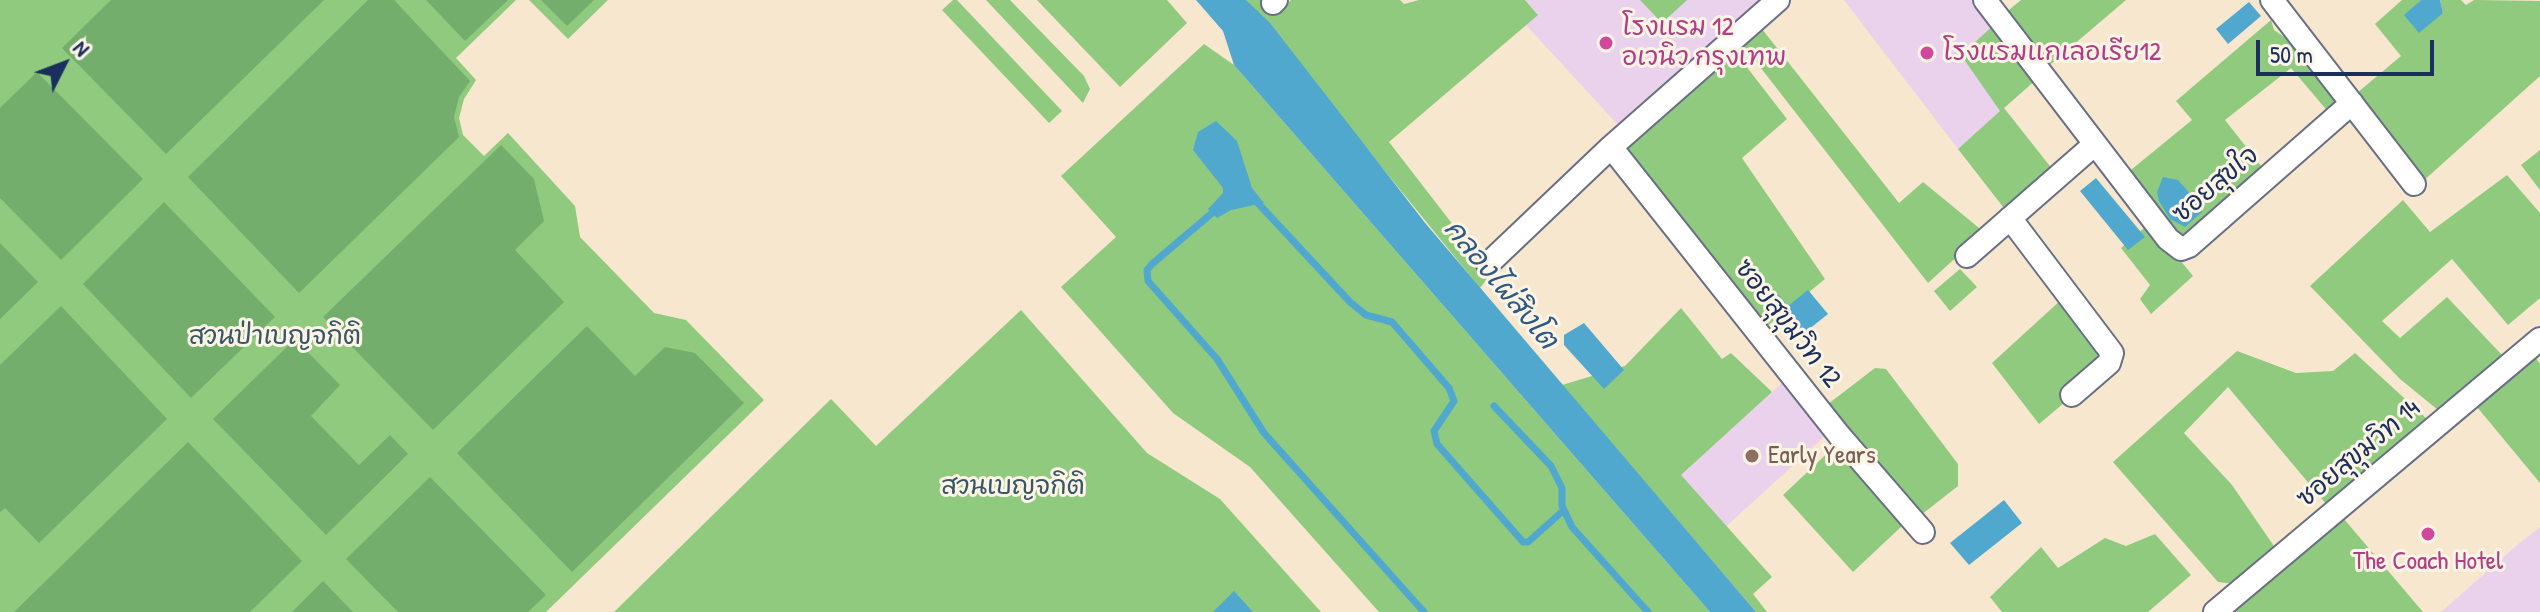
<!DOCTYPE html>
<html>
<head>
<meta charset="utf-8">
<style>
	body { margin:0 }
	#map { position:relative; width:2540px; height:612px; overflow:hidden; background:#f7e7ce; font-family:"Patrick Hand",sans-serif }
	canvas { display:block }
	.north { position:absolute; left:24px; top:24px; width:80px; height:80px; -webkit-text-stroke:6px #fcf5e5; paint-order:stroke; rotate:48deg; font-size:22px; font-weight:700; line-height:32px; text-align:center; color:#1b2f5e }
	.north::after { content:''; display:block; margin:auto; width:28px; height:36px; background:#1b2f5e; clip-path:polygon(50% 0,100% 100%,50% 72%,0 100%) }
	.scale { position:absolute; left:2256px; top:40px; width:178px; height:36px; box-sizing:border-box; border:4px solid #1b2f5e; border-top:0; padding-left:10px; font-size:24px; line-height:28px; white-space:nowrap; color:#1b2f5e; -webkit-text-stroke:6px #fcf5e5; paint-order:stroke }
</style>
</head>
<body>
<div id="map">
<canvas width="2540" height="612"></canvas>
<div class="north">N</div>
<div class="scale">50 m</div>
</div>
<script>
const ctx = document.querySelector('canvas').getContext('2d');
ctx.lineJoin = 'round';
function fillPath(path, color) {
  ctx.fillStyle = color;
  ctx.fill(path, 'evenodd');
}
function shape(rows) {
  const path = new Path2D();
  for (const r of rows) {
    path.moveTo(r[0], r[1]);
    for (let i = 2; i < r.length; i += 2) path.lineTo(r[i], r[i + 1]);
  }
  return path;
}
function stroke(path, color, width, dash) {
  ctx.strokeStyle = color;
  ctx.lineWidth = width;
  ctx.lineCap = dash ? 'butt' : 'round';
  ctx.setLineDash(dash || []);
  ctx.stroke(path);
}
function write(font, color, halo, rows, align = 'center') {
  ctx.font = font + ' "Patrick Hand","Playpen Sans Thai",sans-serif';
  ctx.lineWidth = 6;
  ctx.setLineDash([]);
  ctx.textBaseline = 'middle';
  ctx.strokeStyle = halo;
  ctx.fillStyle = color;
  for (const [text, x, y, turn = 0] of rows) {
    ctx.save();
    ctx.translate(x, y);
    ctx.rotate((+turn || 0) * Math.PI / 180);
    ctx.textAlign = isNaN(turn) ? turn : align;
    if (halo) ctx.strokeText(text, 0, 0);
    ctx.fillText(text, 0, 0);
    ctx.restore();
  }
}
const built = shape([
	[1525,0,1766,0,1620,127,1526,25,1538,14],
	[1844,0,1978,0,2038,78,1958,149],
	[1782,383,1824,437,1708,543,1663,491],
	[2540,527,2540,612,2441,612,2516,546]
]);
const green = shape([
	[0,0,516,0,456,58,476,80,464,99,459,118,463,135,484,156,508,133,575,206,580,237,654,313,686,320,764,400,546,612,0,612],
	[529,0,608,0,568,39],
	[953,0,957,0,1062,111,1049,123,942,10],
	[986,0,1010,0,1084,76,1090,89,1083,103],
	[1037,0,1167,0,1187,23,1120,87],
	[1246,0,1272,0,1279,12,1291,0,1400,0,1404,4,1419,0,1525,0,1538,15,1389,142,1491,274,1480,288],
	[1640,0,1687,0,1662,23],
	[2021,0,2126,0,2045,69,2004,14],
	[2402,0,2421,0,2405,15,2443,13,2440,0,2461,0,2466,5,2474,0,2540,1,2540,76,2421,183,2357,93,2401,56,2375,24],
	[2271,20,2274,30,2289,40,2339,101,2330,114,2291,68,2225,120,2265,171,2189,240,2175,239,2126,174,2192,120,2176,101],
	[1996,23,2038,78,2004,108,2053,170,2007,212,1958,149,2000,111,1961,55],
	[1762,29,1899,203,1923,182,1984,232,1928,283,1743,45],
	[1204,44,1234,65,1710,612,1379,612,1250,467,1173,413,1061,287,1116,237,1061,176],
	[1735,52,1787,119,1742,158,1825,279,1765,328,1623,148],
	[2540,150,2540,190,2521,165],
	[2507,175,2540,213,2540,298,2508,325,2452,259,2382,321,2400,338,2447,297,2502,355,2438,410,2400,379,2310,286,2403,200,2430,232],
	[2150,223,2193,276,2151,314,2140,299,2150,285,2121,248],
	[1960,269,1977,287,1950,311,1934,291],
	[2062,299,2104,347,2104,362,2061,399,2064,403,2039,424,1992,363],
	[1681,308,1722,359,1731,353,1772,392,1681,475,1772,577,1753,594,1767,612,1756,612,1562,385,1625,366],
	[1021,310,1147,453,1220,499,1321,612,614,612,831,399,876,446],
	[2237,351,2296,373,2333,371,2355,353,2427,419,2327,505,2228,387,2184,433,2232,485,2276,549,2235,584,2218,582,2113,462],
	[2536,358,2540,364,2540,483,2477,407],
	[1875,368,1886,369,1958,464,1958,486,1921,515,1828,404],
	[1834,447,1902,526,1853,572,1783,495],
	[2344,519,2423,612,2230,612],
	[2155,534,2191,575,2148,612,2002,612,1990,597,2041,547,2058,568,2105,538,2126,546]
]);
const forest = shape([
	[111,0,324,0,166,154,62,48],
	[368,0,394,0,470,81,459,97,454,117,459,137,299,293,188,177],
	[426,0,508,0,465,41],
	[541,0,594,0,567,26],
	[37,72,143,179,61,260,0,198,0,108],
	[501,145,534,179,544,221,515,250,564,302,433,430,323,317],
	[164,202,275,317,191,398,83,284],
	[0,243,38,282,0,319],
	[61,306,167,419,39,543,5,508,0,512,0,365],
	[587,326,635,376,665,347,695,353,744,403,572,572,457,453],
	[295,339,340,385,311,416,359,465,390,435,408,454,326,535,213,419],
	[188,442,302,561,250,612,14,612],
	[430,477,546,595,528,612,398,612,346,559],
	[323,581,353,612,292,612]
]);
const water = shape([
	[1196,0,1246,0,1270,23,1426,224,1756,612,1710,612,1234,65,1223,31],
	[2421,0,2440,0,2443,13,2419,33,2404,15],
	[2249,2,2261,16,2228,44,2216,29],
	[1216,121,1237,141,1252,188,1264,203,1231,210,1217,218,1208,209,1223,193,1223,188,1193,150,1198,132],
	[2163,177,2178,180,2201,206,2202,212,2185,227,2170,219,2159,201,2157,192],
	[2096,178,2145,237,2128,250,2080,191],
	[1808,290,1828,314,1793,342,1763,303,1779,295,1788,306],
	[1584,323,1624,370,1604,389,1564,345,1564,335],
	[2004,500,2022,523,1969,565,1950,543],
	[1234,591,1253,612,1213,612]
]);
const stream = shape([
	[1255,200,1350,302,1366,315,1392,322,1449,388,1454,401,1434,431,1437,444,1523,542,1528,542,1564,510],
	[1218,208,1152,264,1147,270,1148,281,1217,359,1264,433,1424,612],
	[1494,406,1551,466,1562,488,1562,506,1572,527,1648,612]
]);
const street = shape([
	[1985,0,2168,239,2181,249,2189,246,2352,103],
	[2272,0,2414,184],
	[1273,3,1276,0],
	[1611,147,1839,435,1923,532],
	[2010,218,2112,353,2109,363,2072,395],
	[1967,256,2095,144],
	[1488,264,1611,147,1778,0],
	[2215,612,2540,339]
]);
const markers = [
	[1606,43,8,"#d1479c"],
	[1927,53,8,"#d1479c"],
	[1752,456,8,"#8d6e63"],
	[2428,534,8,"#d1479c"]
];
const hotelNames = [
	["โรงแรม 12",1622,28],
	["อเวนิว กรุงเทพ",1622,58],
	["โรงแรมแกเลอเรีย12",1943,53],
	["The Coach Hotel",2428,562,"center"]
];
const streetNames = [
	["ซอยสุขใจ",2216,185,-40],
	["ซอยสุขุมวิท 12",1787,324,52],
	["ซอยสุขุมวิท 14",2359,454,-40]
];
const parkNames = [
	["สวนป่าเบญจกิติ",275,337],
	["สวนเบญจกิติ",1013,487]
];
const educationNames = [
	["Early Years",1768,456]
];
const waterNames = [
	["คลองไผ่สิงโต",1500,285,50]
];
fillPath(built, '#ead1ec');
fillPath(green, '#90ca7e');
fillPath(forest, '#74ae6d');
fillPath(water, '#51a8ce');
stroke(stream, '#51a8ce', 7);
stroke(street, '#686f85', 26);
stroke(street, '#fff', 22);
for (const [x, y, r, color] of markers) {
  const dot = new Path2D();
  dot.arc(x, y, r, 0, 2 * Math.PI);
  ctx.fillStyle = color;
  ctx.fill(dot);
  stroke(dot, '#fcf5e5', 3);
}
write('26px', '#b23c85', '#fcf5e5', hotelNames, 'left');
write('26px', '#1b2f5e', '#fcf5e5', streetNames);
write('26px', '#385666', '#fcf5e5', parkNames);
write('26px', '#785e54', '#fcf5e5', educationNames, 'left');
write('italic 28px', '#2e5985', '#fcf5e5', waterNames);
</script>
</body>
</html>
